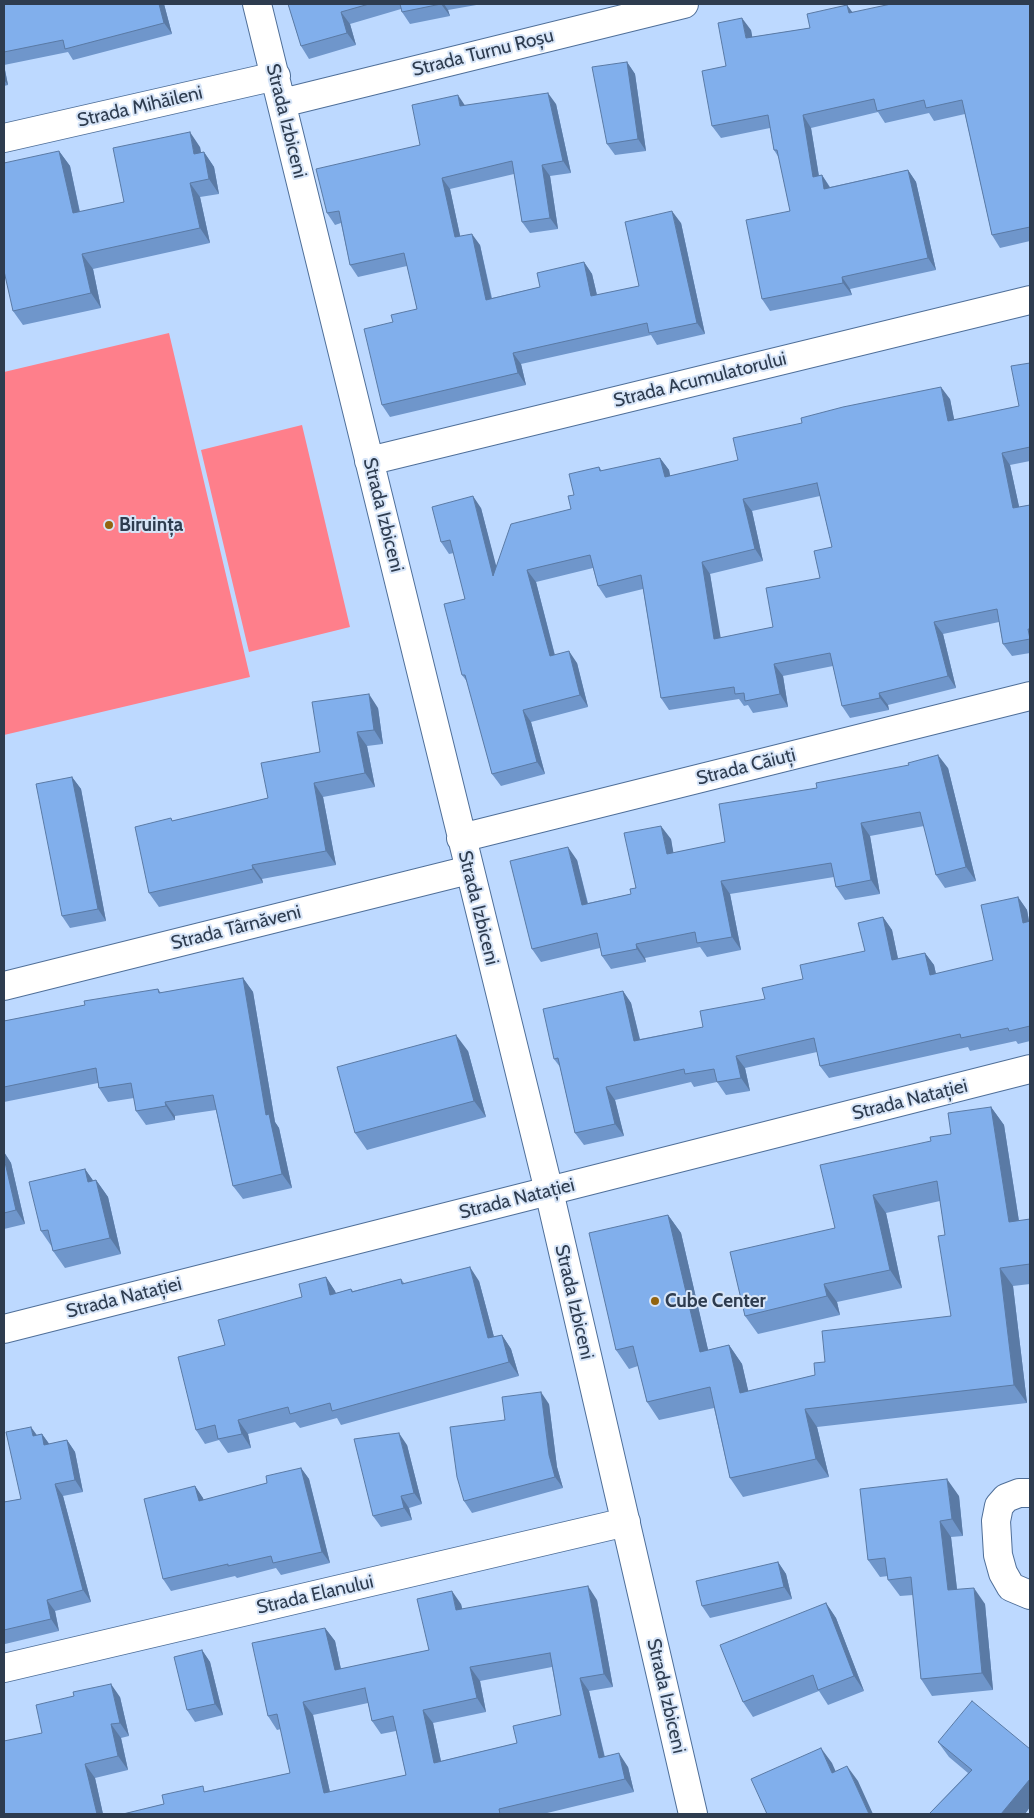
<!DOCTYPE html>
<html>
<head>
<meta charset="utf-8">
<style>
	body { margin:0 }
	#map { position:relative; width:1034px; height:1818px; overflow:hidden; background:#bdd9ff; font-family:Cabin,sans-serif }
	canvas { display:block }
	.frame { position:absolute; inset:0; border:5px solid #2e3c4f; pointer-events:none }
</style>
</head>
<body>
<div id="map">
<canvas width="1034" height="1818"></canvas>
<div class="frame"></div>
</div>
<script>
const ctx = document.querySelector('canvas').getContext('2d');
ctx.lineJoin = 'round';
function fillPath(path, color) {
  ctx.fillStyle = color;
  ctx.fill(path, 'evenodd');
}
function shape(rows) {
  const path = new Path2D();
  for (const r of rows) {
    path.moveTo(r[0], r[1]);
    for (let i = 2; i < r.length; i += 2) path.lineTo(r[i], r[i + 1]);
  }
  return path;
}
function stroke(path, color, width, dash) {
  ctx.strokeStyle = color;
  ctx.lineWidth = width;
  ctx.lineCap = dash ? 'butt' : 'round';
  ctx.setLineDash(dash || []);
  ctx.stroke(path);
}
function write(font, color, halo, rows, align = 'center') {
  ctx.font = font + ' Cabin,sans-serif';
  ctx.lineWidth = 4;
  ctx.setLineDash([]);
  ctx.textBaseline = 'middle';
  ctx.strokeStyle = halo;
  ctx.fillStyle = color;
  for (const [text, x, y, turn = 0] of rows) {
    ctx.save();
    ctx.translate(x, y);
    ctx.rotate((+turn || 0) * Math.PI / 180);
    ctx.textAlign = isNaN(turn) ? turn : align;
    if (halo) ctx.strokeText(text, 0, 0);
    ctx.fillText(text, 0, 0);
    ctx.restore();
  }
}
const green = shape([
	[169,333,250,677,4,735,4,372],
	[302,425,350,627,249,652,201,450]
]);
const minor = shape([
	[257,4,549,1191,693,1814],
	[282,103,684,4],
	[4,138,276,76],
	[369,461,1030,300],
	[461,838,1030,696],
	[4,986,469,870],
	[1030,1493,1019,1493,1006,1498,999,1506,996,1521,998,1555,1003,1573,1011,1587,1030,1595],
	[4,1668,626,1522]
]);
const tertiary = shape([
	[4,1329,1030,1069]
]);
const wall = shape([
	[4,4,164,4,172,34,73,60,68,52,4,65,8,85,4,86],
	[288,4,482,4,448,10,450,16,410,24,402,12,401,9,350,24,356,45,309,59,301,46],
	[1030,4,1030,241,1000,248,992,235,965,114,934,121,929,113,885,123,878,112,811,128,819,176,822,175,830,187,908,170,916,182,936,270,850,289,852,295,770,311,762,299,790,211,779,158,774,150,770,128,721,138,712,126,726,66,751,30,752,37,810,28,847,5,852,12],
	[627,62,635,74,646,151,615,155,607,144],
	[556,104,571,173,550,176,558,229,530,233,522,222,514,174,450,189,460,236,480,245,492,298,540,287,584,262,592,274,597,295,639,286,681,223,705,334,657,345,651,335,521,364,526,385,390,417,382,405,393,322,417,309,407,266,358,277,350,265,341,223,335,225,327,213,420,145,465,105],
	[200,147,201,153,204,152,214,167,219,194,200,197,210,243,93,269,101,308,23,325,13,311,59,151,70,166,80,212,124,202],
	[1030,363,1030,461,1010,465,1019,507,1030,505,1030,653,1012,656,1003,644,999,622,943,634,956,688,888,705,889,710,850,718,842,706,833,666,783,676,788,707,753,713,748,705,744,706,739,699,669,710,661,698,643,589,606,598,598,586,593,568,536,582,555,655,577,663,588,707,531,722,545,774,501,786,492,774,468,683,462,675,465,599,454,553,449,554,441,542,481,508,496,567,571,509,574,495,599,467,602,471,660,458,669,470,670,476,738,460,950,399,954,420,1019,406],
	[820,496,832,547,820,578,773,627,720,638,710,574,763,561,752,511],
	[378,708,383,744,367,746,375,787,323,797,336,865,262,879,263,883,159,907,149,893,173,821,268,798,320,752],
	[948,768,976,881,945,888,936,875,924,826,870,836,880,894,845,900,836,887,834,877,730,894,741,950,707,957,700,947,645,958,646,962,611,969,602,956,600,948,541,962,532,949,577,860,588,903,631,894,671,839,673,853,725,842],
	[72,777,81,789,106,921,70,928,62,916],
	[1018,897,1027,910,1029,921,1030,921,1030,1041,1018,1044,1016,1041,970,1051,968,1047,829,1078,820,1066,817,1052,745,1068,750,1091,726,1095,717,1082,694,1087,691,1082,615,1100,624,1136,584,1145,575,1133,560,1067,554,1059,623,991,631,1003,640,1039,703,1027,765,999,803,979,865,951,883,917,892,930,898,959,925,953,934,965,936,974,993,960],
	[243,978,253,992,275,1122,279,1128,292,1188,243,1199,233,1186,216,1110,175,1116,175,1120,146,1125,136,1111,134,1098,108,1102,99,1088,98,1083,4,1102,4,1021,85,1005,158,989,161,993],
	[468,1051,486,1117,367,1150,355,1133],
	[991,1107,1004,1125,1019,1221,1030,1219,1030,1284,1013,1286,1027,1403,817,1427,829,1477,743,1497,730,1478,714,1408,659,1420,647,1402,638,1366,629,1369,616,1350,668,1215,681,1233,708,1350,729,1345,742,1364,748,1391,815,1375,825,1362,951,1316,945,1235,940,1201,886,1213,902,1288,837,1302,840,1315,758,1334,745,1316,835,1228,931,1141,951,1134],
	[4,1152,11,1163,25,1224,4,1229],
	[85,1169,93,1181,96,1180,108,1197,121,1254,65,1268,53,1251,52,1247,41,1231],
	[326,1277,335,1291,336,1293,351,1289,353,1291,401,1279,404,1283,479,1281,494,1337,502,1335,511,1349,519,1376,341,1425,337,1418,300,1428,295,1422,248,1434,251,1448,228,1453,219,1440,205,1444,196,1430,225,1345,302,1297],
	[549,1404,557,1467,563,1488,472,1513,464,1501,505,1420],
	[42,1434,49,1444,67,1440,75,1452,83,1492,63,1496,91,1602,55,1611,59,1631,5,1644,4,1642,4,1502,21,1499,37,1435],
	[407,1445,422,1504,409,1508,412,1520,381,1527,373,1516],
	[301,1468,309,1479,330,1563,281,1575,276,1568,237,1578,235,1576,171,1591,163,1579,195,1486,204,1500,267,1483],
	[959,1496,963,1536,951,1537,957,1589,985,1604,993,1690,932,1696,921,1679,913,1595,900,1596,888,1580,888,1576,880,1577,868,1560],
	[778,1562,786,1574,792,1599,710,1618,702,1606],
	[597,1600,613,1687,589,1691,605,1757,628,1767,634,1792,543,1814,123,1814,164,1804,207,1791,290,1773,281,1729,277,1730,268,1716,325,1628,335,1641,341,1669,429,1650,461,1604,462,1609],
	[552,1667,561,1715,517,1743,441,1761,433,1723,486,1712,480,1681],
	[368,1703,372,1721,381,1734,396,1731,406,1775,330,1792,313,1715],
	[826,1603,836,1618,864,1691,828,1705,819,1691,753,1717,743,1702],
	[202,1650,210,1662,223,1715,195,1722,187,1710],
	[120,1697,129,1736,121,1738,128,1770,95,1778,103,1814,4,1814,42,1733],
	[938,1742,1030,1749,1030,1807,1025,1814,929,1814,968,1773,949,1757]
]);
const shadedWall = shape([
	[159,4,164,4,172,34,164,23],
	[441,4,444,4,448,10,450,16],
	[847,5,856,17,849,13],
	[341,12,350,24,356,45,347,33],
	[742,18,751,30,755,51,746,38],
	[627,62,635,74,646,151,638,139],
	[4,65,8,85,4,80],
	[548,93,556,104,571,173,563,161],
	[458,95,466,107,460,106],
	[803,115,811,128,821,189,813,177],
	[190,132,200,147,204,169,194,154],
	[59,151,70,166,83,228,73,213],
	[204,152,214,167,219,194,209,179],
	[542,165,550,176,558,229,550,218],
	[908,170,916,182,936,270,928,258],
	[822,175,830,188,824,189],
	[442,178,450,189,463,249,455,237],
	[190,183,200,197,210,243,200,228],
	[672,211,681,223,705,334,697,323],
	[472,234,480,245,494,311,486,300],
	[82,254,93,269,101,308,91,293],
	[584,262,592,274,600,308,591,296],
	[842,277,850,289,852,295,843,283],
	[513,353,521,364,526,385,518,373],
	[941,387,950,399,957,433,948,421],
	[1002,453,1010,465,1022,520,1013,508],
	[660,458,669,470,673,489,665,477],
	[473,496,481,508,502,588,493,576],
	[743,499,752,511,763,561,755,549],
	[702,562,710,574,723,651,714,639],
	[527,570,536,582,558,668,550,656],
	[934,622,943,634,956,688,948,676],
	[569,651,577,663,588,707,580,695],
	[774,664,783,676,788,707,780,694],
	[879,693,888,705,889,710,880,698],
	[369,694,378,708,383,744,374,730],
	[523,710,531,722,545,774,537,762],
	[357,732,367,746,375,787,365,773],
	[938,755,948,768,976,881,966,867],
	[72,777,81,789,106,921,98,909],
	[314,783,323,797,336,865,326,851],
	[861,823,870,836,880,894,871,880],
	[661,826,671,839,676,867,667,854],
	[568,847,577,860,591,918,582,905],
	[252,865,262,879,263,883,253,869],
	[721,881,730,894,741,950,732,937],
	[1018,897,1027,910,1030,927,1023,923],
	[883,917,892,930,901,973,892,960],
	[636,944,645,958,646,962,637,949],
	[925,953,934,965,939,988,930,975],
	[243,978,253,992,275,1122,279,1128,292,1188,282,1174,266,1115],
	[623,991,631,1003,643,1053,634,1041],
	[456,1035,468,1051,486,1117,474,1101],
	[736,1056,745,1068,750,1091,741,1078],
	[606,1087,615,1100,624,1136,615,1124],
	[165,1102,175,1116,175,1120,166,1106],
	[991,1107,1004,1125,1022,1241,1009,1222],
	[4,1152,11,1163,25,1224,16,1210,4,1158],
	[85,1169,97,1186,88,1182],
	[96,1180,108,1197,121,1254,110,1238],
	[873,1195,886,1213,902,1288,890,1270],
	[668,1215,681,1233,713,1371,700,1352],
	[470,1267,479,1281,498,1352,488,1338],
	[1000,1268,1013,1286,1027,1403,1014,1385],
	[326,1277,335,1291,340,1309,330,1295],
	[824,1284,837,1302,840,1315,827,1296],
	[502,1335,511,1349,519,1376,509,1362],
	[729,1345,742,1364,753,1411,740,1393],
	[541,1392,549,1404,557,1467,563,1488,555,1477,549,1455],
	[805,1409,817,1427,829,1477,816,1459],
	[238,1420,248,1434,251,1448,242,1434],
	[31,1427,39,1438,33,1436],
	[399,1433,407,1445,422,1504,414,1493],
	[42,1434,50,1445,44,1445],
	[67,1440,75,1452,83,1492,75,1480],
	[301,1468,309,1479,330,1563,322,1552],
	[947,1479,959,1496,963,1536,952,1519],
	[55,1484,63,1496,91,1602,83,1590],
	[195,1486,203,1498,207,1512,199,1501],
	[401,1496,409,1508,412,1520,404,1508],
	[940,1521,951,1537,959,1607,948,1590],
	[778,1562,786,1574,792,1599,784,1587],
	[588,1586,597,1600,613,1687,604,1674],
	[974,1588,985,1604,993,1690,982,1673],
	[452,1591,461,1604,466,1624,456,1610],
	[47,1600,55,1611,59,1631,51,1619],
	[826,1603,836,1618,864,1691,854,1676],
	[325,1628,335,1641,344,1684,335,1670],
	[202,1650,210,1662,223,1715,215,1704],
	[470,1667,480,1681,486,1712,477,1698],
	[580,1678,589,1691,608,1772,599,1758],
	[111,1684,120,1697,129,1736,120,1723],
	[303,1702,313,1715,333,1806,324,1793],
	[423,1710,433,1723,444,1776,434,1763],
	[111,1724,121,1738,128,1770,118,1756],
	[821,1748,832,1763,843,1788,832,1773],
	[619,1753,628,1767,634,1792,625,1779],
	[85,1764,95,1778,103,1814,97,1814],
	[847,1766,858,1781,873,1814,869,1814],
	[1030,1779,1030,1807,1025,1814,1001,1814]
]);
const building = shape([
	[4,4,159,4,164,23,65,49,63,40,4,52,4,4],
	[288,4,369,4,341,12,347,33,301,46,288,4],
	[400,4,441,4,402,12,400,4],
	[891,4,1030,4,1030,227,992,235,962,100,926,108,924,100,877,111,874,99,803,115,813,177,822,175,824,189,908,170,928,258,842,277,843,283,762,299,746,220,790,211,777,150,774,150,768,115,712,126,702,71,726,66,718,23,742,18,746,38,810,28,807,14,847,5,849,13,891,4],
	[627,62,638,139,607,144,592,67,627,62],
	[548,93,563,161,542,165,550,218,522,222,512,161,442,178,455,237,472,234,486,300,540,287,537,273,584,262,591,296,639,286,625,222,672,211,697,323,649,333,647,323,513,353,518,373,382,405,364,329,393,322,391,315,417,309,404,253,350,265,339,211,327,213,316,169,420,145,412,105,458,95,460,106,548,93],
	[190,132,194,154,204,152,209,179,190,183,200,228,82,254,91,293,13,311,4,271,4,163,59,151,73,213,124,202,113,148,190,132],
	[1030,363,1030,447,1002,453,1013,508,1030,505,1030,629,1028,629,1030,639,1003,644,997,609,934,622,948,676,879,693,880,698,842,706,830,653,774,664,780,694,745,701,744,693,735,694,734,687,661,698,641,575,598,586,590,555,527,570,550,656,569,651,580,695,523,710,537,762,492,774,465,675,462,675,444,604,465,599,450,540,441,542,432,507,473,496,493,576,511,524,571,509,568,496,574,495,569,474,599,467,600,471,660,458,665,477,738,460,733,438,802,423,801,418,843,407,941,387,948,421,1019,406,1011,366,1030,363],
	[817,483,832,547,814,551,820,578,766,588,773,627,714,639,702,562,755,549,743,499,817,483],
	[369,694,374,730,357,732,365,773,314,783,326,851,252,865,253,869,149,893,135,827,171,818,172,821,268,798,261,763,320,752,312,702,369,694],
	[938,755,966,867,936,875,920,812,861,823,871,880,836,887,831,863,721,881,732,937,697,943,695,932,636,944,637,949,602,956,597,933,532,949,510,861,568,847,582,905,631,894,630,889,636,888,624,833,661,826,667,854,725,842,719,804,817,788,816,783,909,765,908,763,938,755],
	[72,777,98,909,62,916,36,784,72,777],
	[1018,897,1023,923,1030,921,1030,1026,1009,1031,1008,1028,961,1038,960,1034,820,1066,814,1038,736,1056,741,1078,717,1082,714,1069,685,1074,684,1069,606,1087,615,1124,575,1133,558,1058,554,1059,543,1009,623,991,634,1041,703,1027,700,1011,765,999,762,988,803,979,800,965,865,951,858,923,883,917,892,960,925,953,930,975,993,960,981,905,1018,897],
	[243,978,266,1115,269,1114,282,1174,233,1186,213,1095,165,1102,166,1106,136,1111,131,1083,99,1088,96,1068,4,1087,4,1021,85,1005,84,1001,158,989,159,993,243,978],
	[456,1035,474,1101,355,1133,337,1067,456,1035],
	[991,1107,1009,1222,1030,1219,1030,1264,1000,1268,1014,1385,805,1409,816,1459,730,1478,710,1387,647,1402,633,1346,616,1350,589,1233,668,1215,700,1352,729,1345,740,1393,815,1375,814,1363,825,1362,822,1331,951,1316,938,1236,945,1235,937,1181,873,1195,890,1270,824,1284,827,1296,745,1316,730,1252,835,1228,820,1165,931,1141,930,1137,951,1134,948,1113,991,1107],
	[4,1158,16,1210,4,1213,4,1158],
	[85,1169,88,1182,96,1180,110,1238,53,1251,48,1230,41,1231,29,1182,85,1169],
	[470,1267,488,1338,502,1335,509,1362,332,1411,330,1403,290,1414,288,1407,238,1420,242,1434,218,1439,215,1425,196,1430,178,1357,225,1345,218,1320,302,1297,299,1284,326,1277,330,1295,351,1289,352,1292,401,1279,402,1284,470,1267],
	[541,1392,549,1455,555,1477,464,1501,457,1477,450,1427,505,1420,502,1397,541,1392],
	[31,1427,33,1436,42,1434,44,1445,67,1440,75,1480,55,1484,83,1590,47,1600,51,1619,4,1630,4,1502,21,1499,6,1432,31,1427],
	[399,1433,414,1493,401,1496,404,1508,373,1516,354,1439,399,1433],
	[301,1468,322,1552,273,1563,271,1556,228,1566,228,1564,163,1579,144,1499,195,1486,199,1501,267,1483,266,1476,301,1468],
	[947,1479,952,1519,940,1521,948,1590,974,1588,982,1673,921,1679,911,1577,888,1580,885,1558,868,1560,860,1489,947,1479],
	[778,1562,784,1587,702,1606,696,1581,778,1562],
	[588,1586,604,1674,580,1678,599,1758,619,1753,625,1779,499,1809,500,1814,123,1814,164,1804,162,1795,203,1786,204,1792,290,1773,277,1714,268,1716,252,1643,325,1628,335,1670,429,1650,417,1599,452,1591,456,1610,588,1586],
	[550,1653,561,1715,513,1726,517,1743,434,1763,423,1710,477,1698,470,1667,550,1653],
	[365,1688,372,1721,393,1716,406,1775,324,1793,303,1702,365,1688],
	[826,1603,854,1676,818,1690,813,1675,743,1702,720,1645,826,1603],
	[202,1650,215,1704,187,1710,174,1657,202,1650],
	[111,1684,120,1723,111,1724,118,1756,85,1764,97,1814,4,1814,4,1741,42,1733,36,1705,74,1696,73,1692,111,1684],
	[972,1701,1030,1749,1030,1779,1001,1814,929,1814,972,1770,938,1742,972,1701],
	[821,1748,832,1773,847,1766,869,1814,767,1814,751,1779,821,1748]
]);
const markers = [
	[109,525,5,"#926410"],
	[655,1301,5,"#926410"]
];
const streetNames = [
	["Strada Turnu Roșu",483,53,-14],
	["Strada Mihăileni",140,107,-13],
	["Strada Izbiceni",286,121,76],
	["Strada Acumulatorului",700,380,-14],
	["Strada Izbiceni",383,515,76],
	["Strada Căiuți",746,767,-14],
	["Strada Izbiceni",478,908,76],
	["Strada Târnăveni",236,928,-14],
	["Strada Natației",910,1100,-14],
	["Strada Natației",517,1199,-14],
	["Strada Natației",124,1298,-14],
	["Strada Izbiceni",574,1302,77],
	["Strada Elanului",315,1595,-13],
	["Strada Izbiceni",666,1696,77]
];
const poiNames = [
	["Biruința",119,525],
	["Cube Center",665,1301]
];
fillPath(green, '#fe7f8b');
stroke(minor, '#4f6f99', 30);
stroke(tertiary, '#4f6f99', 30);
stroke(minor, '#fff', 28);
stroke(tertiary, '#fff', 28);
fillPath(wall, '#6f96cb');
fillPath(shadedWall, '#5a7aa5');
fillPath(building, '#81afec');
stroke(building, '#5a7aa5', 1);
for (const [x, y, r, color] of markers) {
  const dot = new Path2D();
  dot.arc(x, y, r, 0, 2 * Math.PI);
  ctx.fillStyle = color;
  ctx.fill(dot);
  stroke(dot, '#d7e5f8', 2);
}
write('19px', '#2e3c4f', '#d7e5f8', streetNames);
write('bold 19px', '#2e3c4f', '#d7e5f8', poiNames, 'left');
</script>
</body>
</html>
